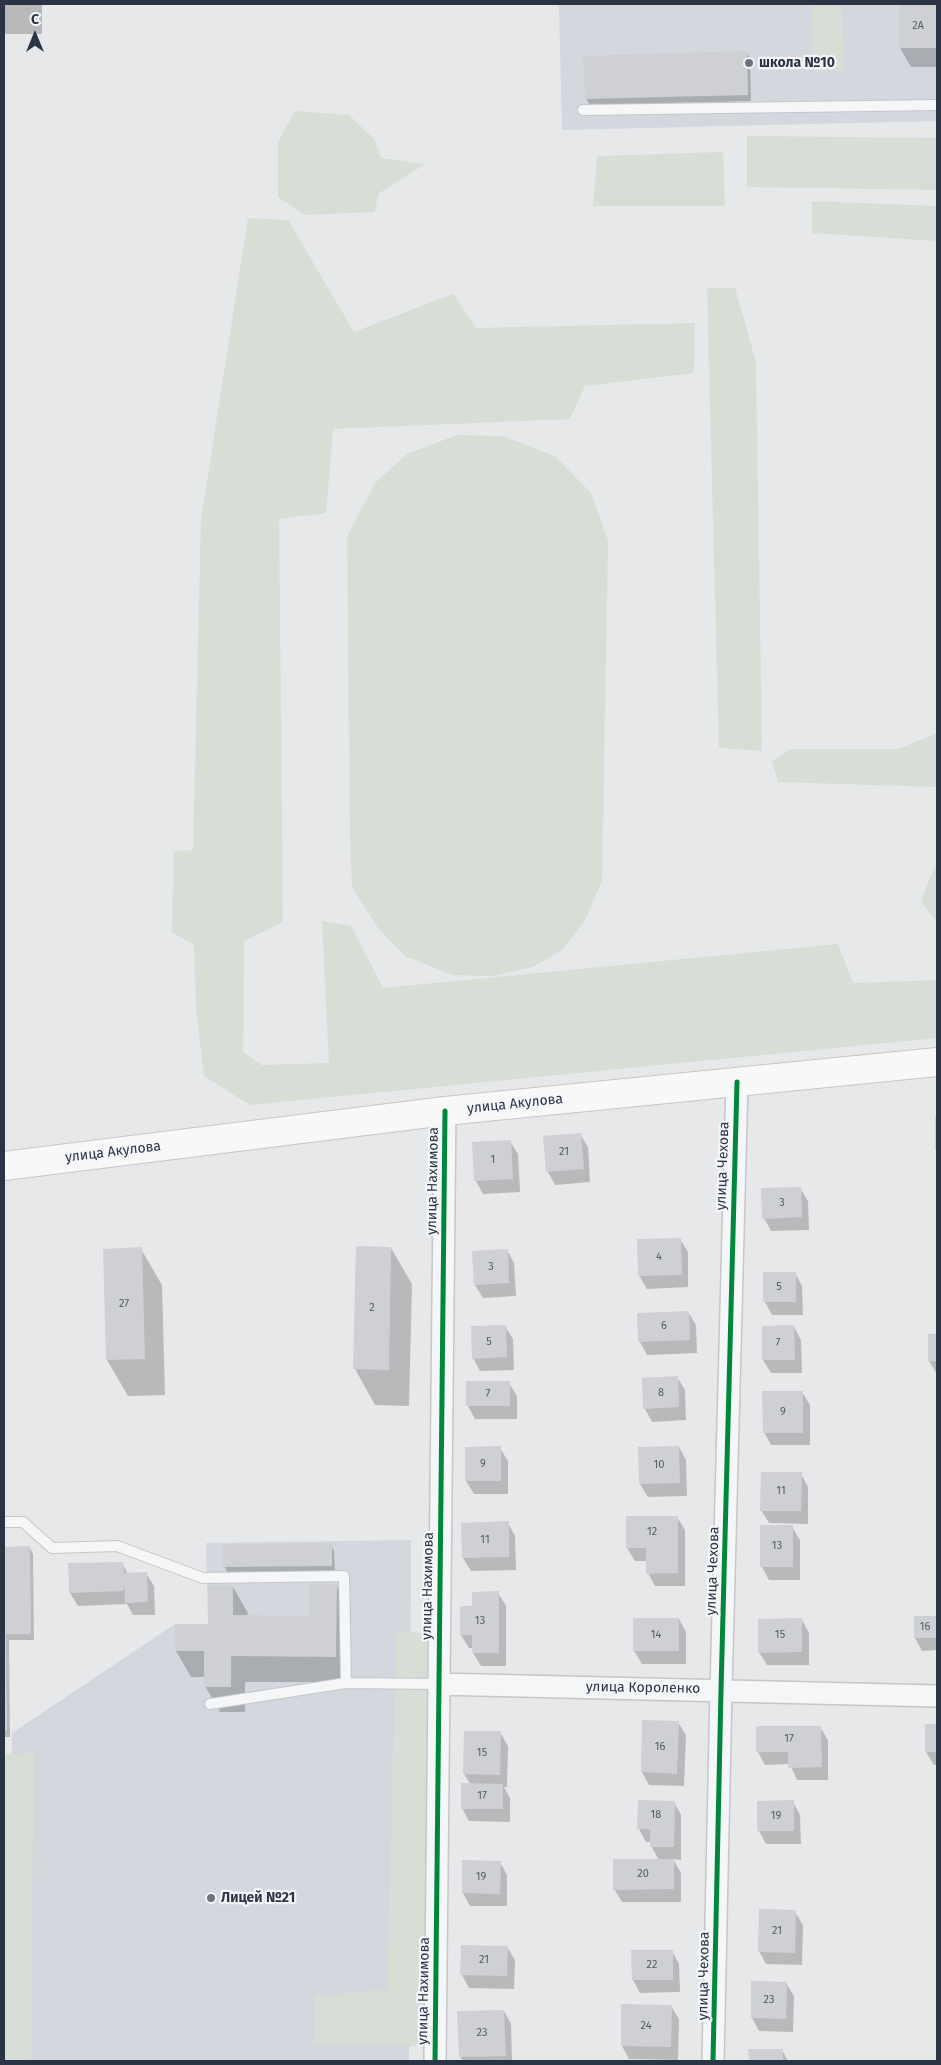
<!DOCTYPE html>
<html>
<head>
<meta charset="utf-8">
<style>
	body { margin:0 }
	#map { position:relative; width:941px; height:2065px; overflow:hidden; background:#e6e8ea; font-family:"Fira Sans",sans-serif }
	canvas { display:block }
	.frame { position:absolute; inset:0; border:5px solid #2b3445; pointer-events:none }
	.north { position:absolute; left:10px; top:10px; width:50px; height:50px; -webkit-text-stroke:4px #f4f6f9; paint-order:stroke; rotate:0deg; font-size:14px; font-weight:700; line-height:20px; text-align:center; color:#2b3445 }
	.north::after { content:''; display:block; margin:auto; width:18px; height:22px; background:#2b3445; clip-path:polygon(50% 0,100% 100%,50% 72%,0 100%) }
</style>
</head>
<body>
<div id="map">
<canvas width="941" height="2065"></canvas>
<div class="frame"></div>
<div class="north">С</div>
</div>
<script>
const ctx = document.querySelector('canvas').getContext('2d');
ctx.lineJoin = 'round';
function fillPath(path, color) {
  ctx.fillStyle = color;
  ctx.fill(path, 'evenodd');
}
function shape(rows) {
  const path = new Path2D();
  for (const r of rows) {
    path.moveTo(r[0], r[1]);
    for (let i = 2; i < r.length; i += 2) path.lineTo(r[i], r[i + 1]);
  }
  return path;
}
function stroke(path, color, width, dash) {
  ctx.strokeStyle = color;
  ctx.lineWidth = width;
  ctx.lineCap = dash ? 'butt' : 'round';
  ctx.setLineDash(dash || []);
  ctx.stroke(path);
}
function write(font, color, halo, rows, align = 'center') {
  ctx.font = font + ' "Fira Sans",sans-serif';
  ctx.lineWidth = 4.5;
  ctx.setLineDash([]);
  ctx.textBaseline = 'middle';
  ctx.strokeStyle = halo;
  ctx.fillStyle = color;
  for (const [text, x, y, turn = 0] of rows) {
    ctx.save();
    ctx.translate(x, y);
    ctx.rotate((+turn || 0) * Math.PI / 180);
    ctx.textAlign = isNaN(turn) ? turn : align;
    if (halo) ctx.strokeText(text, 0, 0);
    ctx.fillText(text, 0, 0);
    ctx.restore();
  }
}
const built = shape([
	[559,4,937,4,937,121,562,130],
	[411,1540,409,2061,10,2061,12,1733,175,1624,208,1624,206,1543]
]);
const green = shape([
	[811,4,842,4,844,71,814,70],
	[295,111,349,115,374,139,381,158,425,164,378,194,375,212,305,215,278,197,278,142],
	[747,136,937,138,937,190,747,187],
	[723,152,725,206,593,206,597,156],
	[812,201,937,206,937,241,812,233],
	[248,218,288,220,354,332,453,294,476,328,695,323,694,373,585,386,570,419,333,429,326,513,279,519,283,922,244,941,243,1052,261,1065,329,1063,322,921,351,926,383,988,838,944,853,983,937,980,937,1038,250,1105,204,1076,196,1008,194,945,172,932,174,851,193,850,201,520],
	[707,288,735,288,756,362,762,751,719,748],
	[457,435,503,436,556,457,591,493,608,540,602,881,584,922,563,949,533,967,491,976,453,975,405,956,378,928,352,887,350,835,347,537,375,483,407,454],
	[937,733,937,787,778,782,772,761,791,749,899,749],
	[934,868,937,868,937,923,921,901],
	[396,1632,427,1633,426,2046,313,2045,315,1996,387,1989],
	[34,1752,31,2061,4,2061,4,1755]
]);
const shadow = shape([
	[4,4,42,4,42,34,4,34],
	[900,4,937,4,937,67,911,67,900,48],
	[746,52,750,58,751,101,590,105,586,99,585,57],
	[580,1134,588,1147,590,1182,555,1185,548,1172,545,1137],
	[510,1141,518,1154,520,1192,483,1194,476,1181],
	[800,1188,808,1201,809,1230,771,1231,764,1218],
	[680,1239,688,1252,688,1287,647,1289,639,1275],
	[391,1248,412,1284,409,1406,375,1405,355,1369],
	[141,1249,162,1285,165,1395,128,1396,107,1360],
	[507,1250,514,1263,516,1296,483,1298,475,1285],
	[795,1273,802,1286,803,1315,772,1315,765,1302],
	[688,1312,696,1325,697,1353,647,1355,640,1342,638,1314],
	[505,1326,513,1339,514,1370,480,1371,473,1358],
	[763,1327,794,1327,801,1340,802,1373,771,1373,763,1360],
	[929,1335,937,1335,937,1374,929,1361],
	[677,1377,685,1390,686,1420,652,1422,645,1409],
	[509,1383,517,1396,517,1419,475,1419,468,1406],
	[802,1392,810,1405,810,1445,771,1445,764,1432],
	[679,1447,686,1460,687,1496,648,1497,640,1484],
	[466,1448,500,1448,508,1461,508,1494,474,1494,466,1481],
	[801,1474,808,1487,808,1524,769,1523,761,1510],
	[677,1517,685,1530,685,1586,655,1586,648,1573,648,1561,635,1561,627,1548],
	[508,1523,515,1536,516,1570,471,1571,463,1558],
	[792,1527,800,1540,800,1580,769,1580,762,1567],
	[331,1545,334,1551,335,1572,228,1573,224,1566],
	[4,1548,30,1548,33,1554,34,1640,9,1640,10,1737,4,1737],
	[122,1563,128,1574,146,1573,154,1586,155,1615,133,1615,127,1604,78,1606,70,1593],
	[336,1585,351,1611,350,1682,245,1682,245,1712,220,1712,205,1686,205,1677,191,1677,176,1651,177,1625,209,1625,233,1587,248,1613,247,1616,311,1617],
	[498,1593,506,1606,506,1666,481,1666,473,1653,473,1648,469,1648,461,1635,474,1607],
	[915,1617,937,1617,937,1650,922,1651,915,1638],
	[634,1619,679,1619,686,1632,686,1664,642,1664,634,1651],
	[802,1620,809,1633,809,1665,767,1665,759,1652],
	[644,1721,678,1722,686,1735,684,1786,649,1785,642,1772],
	[926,1725,937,1725,937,1765,934,1765,926,1752],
	[820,1727,828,1740,828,1780,797,1780,790,1764,765,1765,758,1752],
	[500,1732,508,1746,507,1787,504,1787,510,1798,510,1822,469,1821,462,1808,471,1785,464,1774],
	[674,1802,681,1815,681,1860,673,1859,681,1873,681,1902,622,1902,614,1889,659,1860,651,1846,651,1842,646,1842,639,1829],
	[758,1802,793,1802,800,1815,801,1844,766,1844,759,1831],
	[463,1862,500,1862,507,1875,507,1906,470,1906,463,1893],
	[795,1912,803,1925,802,1965,766,1964,759,1951],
	[462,1946,507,1947,515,1960,514,1989,469,1988,462,1975],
	[672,1951,679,1964,680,1992,640,1993,633,1980],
	[752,1983,786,1983,794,1996,793,2032,759,2031,752,2018],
	[622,2005,671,2006,679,2019,678,2060,629,2059,622,2046],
	[504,2011,511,2024,512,2061,463,2061,460,2057],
	[782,2050,788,2061,750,2061,750,2051]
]);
const building = shape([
	[898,4,937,4,937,48,899,48],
	[747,51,748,95,585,99,583,56],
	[935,1117,937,1117,937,1150,935,1150],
	[581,1133,584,1169,546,1172,543,1136],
	[511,1140,513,1179,474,1181,472,1142],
	[801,1187,802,1217,762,1219,761,1188],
	[681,1238,682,1275,638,1276,637,1239],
	[356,1246,391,1247,389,1370,353,1369],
	[142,1247,145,1359,106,1360,103,1249],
	[508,1249,509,1283,474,1285,472,1251],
	[763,1272,796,1272,796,1302,763,1302],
	[689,1311,690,1340,638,1342,637,1313],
	[506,1325,507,1357,472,1359,471,1326],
	[794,1325,795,1360,762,1360,762,1326],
	[928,1334,937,1334,937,1361,928,1361],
	[678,1376,679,1407,643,1409,642,1378],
	[466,1381,510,1381,510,1406,466,1406],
	[762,1391,803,1391,803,1433,763,1433],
	[501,1446,501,1481,465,1481,465,1447],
	[679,1446,680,1483,639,1484,638,1447],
	[761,1472,802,1472,801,1511,760,1511],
	[626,1516,678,1516,678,1573,646,1574,646,1548,626,1548],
	[509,1521,509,1557,462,1558,461,1523],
	[760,1525,793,1525,793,1567,760,1567],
	[332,1543,332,1566,223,1567,223,1544],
	[30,1546,31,1634,6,1634,7,1731,4,1731,4,1547],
	[123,1562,124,1573,147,1572,148,1602,125,1603,124,1584,123,1591,69,1593,68,1563],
	[310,1584,337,1584,336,1657,231,1656,231,1687,204,1687,204,1651,175,1651,175,1624,208,1624,208,1586,233,1586,233,1615,309,1616],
	[499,1591,499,1653,472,1653,472,1635,460,1635,460,1606,472,1606,472,1592],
	[914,1616,937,1616,937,1638,914,1638],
	[633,1618,679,1618,679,1651,633,1651],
	[802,1618,802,1652,758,1653,758,1619],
	[642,1720,679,1721,677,1774,641,1772],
	[925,1724,937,1724,937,1752,925,1752],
	[756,1726,821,1726,822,1767,788,1768,788,1752,756,1752],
	[464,1731,501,1731,500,1775,463,1774],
	[461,1783,503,1784,503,1809,461,1809],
	[638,1800,675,1801,674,1847,650,1847,650,1829,637,1829],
	[794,1800,794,1831,757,1831,757,1801],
	[613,1859,674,1859,674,1889,613,1890],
	[462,1860,501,1861,500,1894,462,1893],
	[759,1909,796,1910,795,1953,758,1952],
	[461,1945,508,1946,507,1976,460,1975],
	[631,1950,673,1950,673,1980,632,1980],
	[751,1981,787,1982,786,2019,751,2018],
	[621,2004,672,2005,671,2047,621,2046],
	[504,2010,506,2056,459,2057,457,2011],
	[748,2049,783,2049,783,2061,749,2061]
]);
const lane = shape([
	[583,110,937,105],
	[4,1522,23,1522,52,1548,117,1546,203,1578,344,1576,346,1683],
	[210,1704,346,1683,438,1684]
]);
const street = shape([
	[438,1684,937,1696],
	[435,2061,445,1111],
	[713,2061,721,1690,737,1082]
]);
const secondary = shape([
	[4,1166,445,1111,937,1062]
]);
const cycleway = shape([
	[435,2061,445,1111],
	[713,2061,721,1690,737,1082]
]);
const markers = [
	[749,63,5,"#6c737f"],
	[211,1898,5,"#6c737f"]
];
const numberNames = [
	["2А",918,26],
	["21",564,1152],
	["1",493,1160],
	["3",782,1203],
	["4",659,1257],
	["3",491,1267],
	["5",779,1287],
	["27",124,1304],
	["2",372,1308],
	["6",664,1326],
	["5",489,1342],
	["7",778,1343],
	["8",661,1393],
	["7",488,1394],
	["9",783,1412],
	["9",483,1464],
	["10",659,1465],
	["11",781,1491],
	["12",652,1532],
	["11",485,1540],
	["13",777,1546],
	["13",480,1621],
	["16",925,1627],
	["14",656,1635],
	["15",780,1635],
	["17",789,1739],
	["16",660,1747],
	["15",482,1753],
	["17",482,1796],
	["18",656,1815],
	["19",776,1816],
	["20",643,1874],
	["19",481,1877],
	["21",777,1931],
	["21",484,1960],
	["22",652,1965],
	["23",769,2000],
	["24",646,2026],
	["23",482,2033]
];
const poiNames = [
	["школа №10",759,63],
	["Лицей №21",221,1898]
];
const streetNames = [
	["улица Акулова",515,1104,-6],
	["улица Акулова",113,1152,-7],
	["улица Чехова",723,1166,-88],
	["улица Нахимова",433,1181,-89],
	["улица Чехова",713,1571,-88],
	["улица Нахимова",428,1586,-89],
	["улица Короленко",643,1688,1],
	["улица Чехова",704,1976,-89],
	["улица Нахимова",424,1991,-89]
];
fillPath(built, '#d4d7dd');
fillPath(green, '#d6ded6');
fillPath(shadow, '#0003');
fillPath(building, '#ced0d3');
stroke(lane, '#c4c6c8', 12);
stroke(street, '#c4c6c8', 24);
stroke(secondary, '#c4c6c8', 30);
stroke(lane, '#f5f6f7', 10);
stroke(street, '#f5f6f7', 21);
stroke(secondary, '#f8f8f8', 28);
stroke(cycleway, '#00873e', 5);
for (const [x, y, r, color] of markers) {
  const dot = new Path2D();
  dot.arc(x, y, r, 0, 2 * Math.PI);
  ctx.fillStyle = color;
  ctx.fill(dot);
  stroke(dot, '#f4f6f9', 2);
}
write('11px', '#545c69', null, numberNames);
write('bold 14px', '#2b3445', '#f4f6f9', poiNames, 'left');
write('14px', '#2b3445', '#f4f6f9', streetNames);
</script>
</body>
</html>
